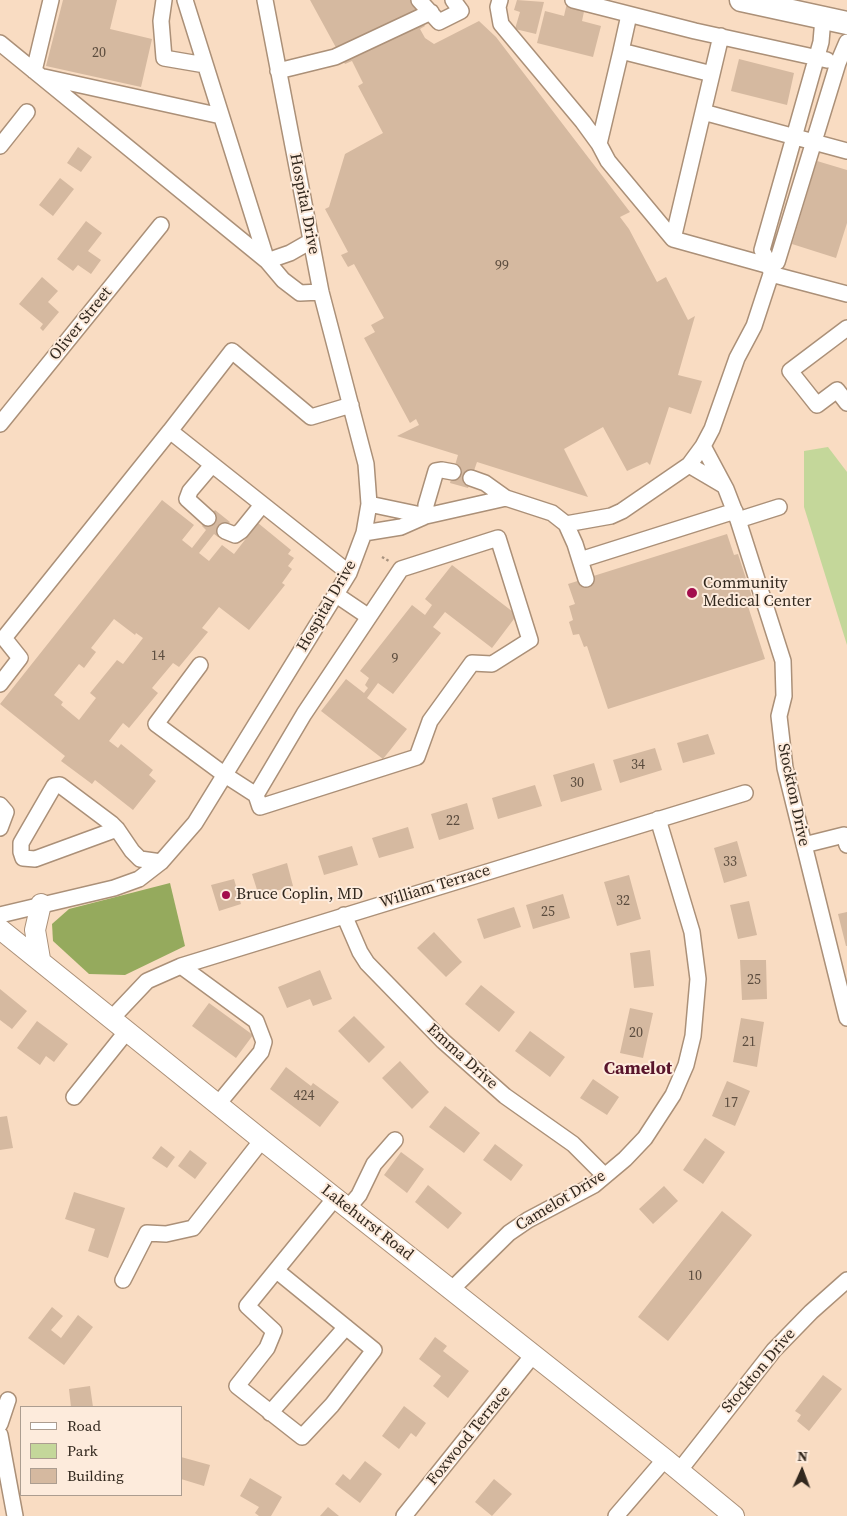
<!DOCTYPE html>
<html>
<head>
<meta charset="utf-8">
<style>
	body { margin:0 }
	#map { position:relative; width:847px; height:1516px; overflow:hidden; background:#f9dcc2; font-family:"Source Serif 4",serif }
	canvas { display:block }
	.legend { position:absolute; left:20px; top:1406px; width:162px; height:90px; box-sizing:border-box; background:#fdebdc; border:1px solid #ac9d90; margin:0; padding:6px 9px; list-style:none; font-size:15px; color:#32281e }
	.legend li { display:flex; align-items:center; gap:10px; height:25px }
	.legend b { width:25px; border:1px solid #ac9d90 }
	.north { position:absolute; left:777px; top:1446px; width:50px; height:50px; -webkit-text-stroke:4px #fdebdc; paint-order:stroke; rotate:2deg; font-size:14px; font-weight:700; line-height:20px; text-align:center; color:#32281e }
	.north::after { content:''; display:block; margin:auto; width:18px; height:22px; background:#32281e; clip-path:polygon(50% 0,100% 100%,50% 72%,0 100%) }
</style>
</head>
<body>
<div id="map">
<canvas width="847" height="1516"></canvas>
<ul class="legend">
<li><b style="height:6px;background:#fff"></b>Road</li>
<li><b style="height:14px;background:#c4d79a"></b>Park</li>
<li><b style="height:14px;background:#d5b9a0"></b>Building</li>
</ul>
<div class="north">N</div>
</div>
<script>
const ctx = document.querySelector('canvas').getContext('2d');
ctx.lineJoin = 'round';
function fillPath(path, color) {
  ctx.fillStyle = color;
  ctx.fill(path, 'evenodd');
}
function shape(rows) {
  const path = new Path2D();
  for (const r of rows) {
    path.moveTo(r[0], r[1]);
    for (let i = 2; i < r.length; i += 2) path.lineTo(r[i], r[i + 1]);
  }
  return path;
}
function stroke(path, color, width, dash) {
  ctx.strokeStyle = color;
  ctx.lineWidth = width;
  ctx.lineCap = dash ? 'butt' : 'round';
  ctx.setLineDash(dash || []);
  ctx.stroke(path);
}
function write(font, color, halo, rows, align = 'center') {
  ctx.font = font + ' "Source Serif 4",serif';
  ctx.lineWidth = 4;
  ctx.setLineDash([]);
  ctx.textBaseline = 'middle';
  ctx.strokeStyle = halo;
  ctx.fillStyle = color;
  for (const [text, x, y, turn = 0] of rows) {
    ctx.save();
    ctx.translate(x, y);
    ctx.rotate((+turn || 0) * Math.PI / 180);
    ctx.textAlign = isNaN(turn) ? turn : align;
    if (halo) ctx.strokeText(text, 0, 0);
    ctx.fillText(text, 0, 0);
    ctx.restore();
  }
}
const green = shape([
	[828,447,847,472,847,645,804,507,804,451]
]);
const forest = shape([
	[170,883,185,946,125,975,89,974,53,941,52,924,69,909]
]);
const building = shape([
	[63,0,117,0,110,29,152,39,141,87,46,66],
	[310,0,411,0,425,26,420,29,425,38,434,44,479,21,496,37,630,212,620,217,629,229,657,282,666,277,688,320,695,316,678,375,702,381,691,414,669,407,650,465,647,462,627,471,603,427,564,449,588,497,477,462,468,488,450,483,458,455,397,436,419,425,416,419,410,423,364,338,375,332,371,325,384,318,354,264,348,267,341,255,348,252,325,209,329,207,345,154,383,133,358,86,363,83,352,61,345,64],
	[517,0,544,2,536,34,515,29,520,12,514,10],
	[567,3,585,7,582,21,601,26,593,57,537,43,545,11,564,16],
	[739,59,794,73,787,105,731,91],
	[78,147,92,157,81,172,67,163],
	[817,161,847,170,847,223,836,258,792,244],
	[60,178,74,189,53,216,39,205],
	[86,221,102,233,88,251,101,260,91,274,78,265,73,271,57,259],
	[42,277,58,291,48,302,59,312,43,331,40,328,43,324,19,304],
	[162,500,194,525,182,540,192,548,206,530,202,526,215,510,230,522,218,537,214,534,199,553,209,561,222,545,234,554,258,523,291,550,288,554,294,558,288,566,292,569,282,583,285,585,249,630,219,607,202,628,208,632,179,667,173,663,152,688,158,693,129,728,123,723,109,741,118,748,121,744,153,770,149,775,156,781,133,810,95,780,92,784,61,761,65,756,0,704],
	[114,619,135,635,136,633,143,638,123,664,117,660,90,693,96,698,79,720,61,705,63,702,54,695,79,664,84,668,96,652,91,648],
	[727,534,734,555,738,554,752,597,746,600,765,659,608,709,587,646,584,647,579,634,573,635,569,622,573,620,569,606,575,604,568,584],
	[452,565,517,615,492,648,445,612,433,627,441,633,393,694,378,683,367,698,407,729,383,759,321,711,346,679,364,693,368,688,365,685,369,678,360,671,412,605,425,615,432,605,425,599],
	[708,734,715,754,683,763,677,743],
	[655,748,662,770,620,783,613,760],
	[594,763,602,790,561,802,553,775],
	[535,785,542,806,498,819,492,798],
	[467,803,474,829,439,840,431,814],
	[408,827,414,848,379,858,372,838],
	[737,841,747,876,724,883,714,848],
	[352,846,358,865,324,875,318,856],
	[287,863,293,886,259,896,252,874],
	[629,875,641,919,617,926,604,882],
	[234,879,241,904,219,911,211,885],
	[563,894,570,918,533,929,526,905],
	[749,901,757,935,738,939,730,905],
	[514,907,521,927,484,939,477,919],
	[847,912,847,946,846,946,838,914],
	[434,932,462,962,446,977,417,948],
	[650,950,654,986,634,988,630,953],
	[740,960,766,960,767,999,742,1000],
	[320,970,332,999,313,1006,310,999,287,1008,278,987],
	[481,985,515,1012,499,1032,465,1004],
	[0,989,27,1011,12,1029,0,1020],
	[209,1003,253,1035,236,1058,192,1026],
	[630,1008,653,1013,643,1058,620,1053],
	[354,1016,385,1047,369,1063,338,1031],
	[741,1018,764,1022,757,1067,733,1062],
	[37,1021,68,1044,54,1062,46,1056,40,1065,17,1048],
	[530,1031,565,1057,550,1077,515,1051],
	[400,1061,429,1092,412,1109,382,1078],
	[286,1067,311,1086,313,1083,339,1102,320,1127,270,1089],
	[593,1079,619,1097,607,1115,580,1098],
	[727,1081,750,1091,735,1126,712,1116],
	[445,1106,480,1133,464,1153,429,1127],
	[7,1116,13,1148,0,1150,0,1117],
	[705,1138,725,1152,703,1184,683,1170],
	[495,1144,523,1165,511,1181,483,1160],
	[161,1146,175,1157,167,1168,152,1158],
	[190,1150,207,1163,195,1179,178,1166],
	[401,1152,424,1169,407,1193,384,1175],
	[428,1185,462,1213,448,1229,415,1202],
	[664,1186,678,1201,653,1224,639,1209],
	[74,1192,125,1208,108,1258,88,1251,95,1229,65,1219],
	[722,1211,752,1235,668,1341,638,1317],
	[52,1307,63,1316,51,1330,61,1338,78,1315,93,1327,64,1365,28,1338],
	[435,1337,447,1346,443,1351,469,1371,448,1398,433,1386,441,1376,419,1359],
	[823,1375,842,1389,809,1431,797,1421,801,1415,795,1411],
	[90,1386,93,1407,71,1407,69,1389],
	[404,1406,426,1423,416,1437,411,1433,399,1449,382,1436],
	[181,1457,210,1465,204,1486,181,1479],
	[365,1461,382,1474,360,1503,335,1484,343,1474,350,1480],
	[250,1478,282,1497,271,1516,259,1516,255,1513,259,1507,240,1496],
	[494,1479,512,1494,492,1516,475,1502],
	[328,1507,339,1516,320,1516]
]);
const path = shape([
	[382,557,389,561]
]);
const minor = shape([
	[164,0,161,21,164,58,205,65],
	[185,0,267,261,283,280,300,293,321,292],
	[419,0,439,22,461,11,453,0],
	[500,0,498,7,501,24,583,122,599,144,608,161,673,239],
	[573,0,695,31,827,60],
	[629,15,621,51,712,74],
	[721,36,673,239,770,266,777,262,838,63,847,42],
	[0,43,267,261,290,253,311,241],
	[34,71,51,0],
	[278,71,335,57,431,12],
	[44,77,221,116],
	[703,112,847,151],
	[599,144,621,51],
	[0,146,27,112],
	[771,274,847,294],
	[847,328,790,371,817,405,837,390,847,403],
	[0,424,161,225],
	[703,446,726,489,738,520,783,661,784,696,779,716,785,768,847,1018],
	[689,465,723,485],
	[471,478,485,483,506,498],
	[369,504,426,516],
	[426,516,426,505,436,471,442,470,453,472],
	[208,518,187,499,190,491,212,465],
	[738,520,779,507],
	[566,524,611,516,622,511,689,465,703,446,712,429,737,358,754,326,771,274,770,266,762,250,821,42,823,18],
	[225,531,235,535,241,531,262,505],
	[364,533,401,527,426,516,506,498,552,513,566,524,575,544,586,579],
	[580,560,735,511],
	[349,573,170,431,232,351,311,417,351,405],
	[335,594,369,617],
	[200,665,156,724,225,775,256,795,304,714,401,569,498,538,530,640,492,664,472,663,430,721,417,757,260,807,256,795],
	[0,684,20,658,4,638,170,431],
	[0,805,6,812,0,828],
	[117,829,35,859,23,858,21,852,21,843,54,786,60,785,112,824,117,829,132,851,140,859,161,862],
	[804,845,844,835,847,845],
	[0,915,114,888,139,879,161,862,195,823,349,573,364,533,369,504,366,464,321,292,265,0],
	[344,915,360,952,367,963,443,1041,505,1096,573,1144,605,1176],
	[181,966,256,1021,264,1042,261,1052,218,1104],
	[112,1018,147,981,181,966,745,793],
	[74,1097,127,1031],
	[348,1208,359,1195,374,1164,395,1140],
	[277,1271,374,1350,332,1405,302,1437,237,1386,267,1348,274,1331,247,1306,335,1198],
	[123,1280,147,1233,166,1234,193,1228,262,1140],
	[451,1290,509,1233,528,1220,594,1185,625,1159,645,1138,673,1095,686,1065,693,1036,698,979,692,932,658,819],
	[270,1413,346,1327],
	[0,1424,8,1400],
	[0,1435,15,1516],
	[679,1471,774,1350,811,1312,847,1280],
	[404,1516,533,1355],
	[616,1516,665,1459]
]);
const major = shape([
	[0,929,262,1140,665,1459,734,1516],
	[40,959,35,930,41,904]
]);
const highway = shape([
	[741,0,847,23]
]);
const markers = [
	[692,593,6,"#a30d4d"],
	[226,895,5,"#a30d4d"]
];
const numberNames = [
	["20",99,53],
	["99",502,266],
	["14",158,656],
	["9",395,659],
	["34",638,765],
	["30",577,783],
	["22",453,821],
	["33",730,862],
	["32",623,901],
	["25",548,912],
	["25",754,980],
	["20",636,1033],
	["21",749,1042],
	["424",304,1096],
	["17",731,1103],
	["10",695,1276]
];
const streetNames = [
	["Hospital Drive",304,204,79],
	["Oliver Street",81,324,-51],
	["Hospital Drive",327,606,-60],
	["Stockton Drive",793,795,78],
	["William Terrace",435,887,-17],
	["Emma Drive",462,1057,42],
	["Camelot Drive",561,1201,-31],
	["Lakehurst Road",367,1223,38],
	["Stockton Drive",759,1371,-50],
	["Foxwood Terrace",469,1436,-51]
];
const poiNames = [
	["Community",703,584],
	["Medical Center",703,602],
	["Bruce Coplin, MD",236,895]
];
const neighbourhoodNames = [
	["Camelot",638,1069]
];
fillPath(green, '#c4d79a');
fillPath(forest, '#95aa5d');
fillPath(building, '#d5b9a0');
stroke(minor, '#ab9078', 18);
stroke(major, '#ab9078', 22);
stroke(highway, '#ab9078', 25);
stroke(path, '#a7927e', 2.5, [2.5, 2.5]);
stroke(minor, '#fff', 15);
stroke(major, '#fff', 20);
stroke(highway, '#fff', 22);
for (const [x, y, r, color] of markers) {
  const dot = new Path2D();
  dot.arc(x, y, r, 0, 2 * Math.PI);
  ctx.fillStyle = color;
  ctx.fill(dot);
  stroke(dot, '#fdebdc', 2);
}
write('14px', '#5b4c3e', null, numberNames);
write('16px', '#32281e', '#fdebdc', streetNames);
write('16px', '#32281e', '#fdebdc', poiNames, 'left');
write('bold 18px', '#58142b', '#fdebdc', neighbourhoodNames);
</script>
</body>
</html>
